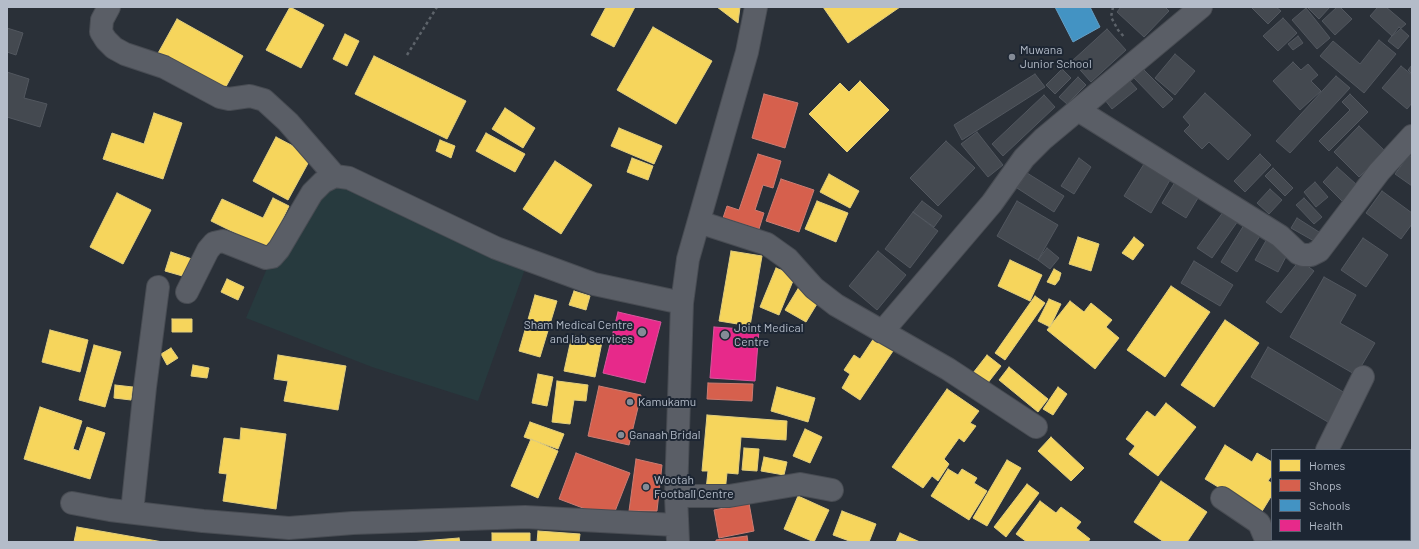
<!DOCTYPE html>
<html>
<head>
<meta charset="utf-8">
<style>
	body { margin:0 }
	#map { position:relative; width:1419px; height:549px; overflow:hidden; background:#2a3038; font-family:Barlow,sans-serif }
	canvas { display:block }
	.frame { position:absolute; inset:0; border:8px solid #b4bcc9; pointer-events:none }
	.legend { position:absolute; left:1271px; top:449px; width:140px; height:92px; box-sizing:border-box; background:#1d2633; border:1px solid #59626f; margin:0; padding:5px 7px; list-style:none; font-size:12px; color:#b4bcc9 }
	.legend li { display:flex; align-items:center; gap:8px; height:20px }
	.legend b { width:20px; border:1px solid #59626f }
</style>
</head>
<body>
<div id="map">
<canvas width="1419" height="549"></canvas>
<div class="frame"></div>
<ul class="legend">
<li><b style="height:11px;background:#f6d55c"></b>Homes</li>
<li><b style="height:11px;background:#d6604d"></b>Shops</li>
<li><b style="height:11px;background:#4393c3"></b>Schools</li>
<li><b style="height:11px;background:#e7298a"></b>Health</li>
</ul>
</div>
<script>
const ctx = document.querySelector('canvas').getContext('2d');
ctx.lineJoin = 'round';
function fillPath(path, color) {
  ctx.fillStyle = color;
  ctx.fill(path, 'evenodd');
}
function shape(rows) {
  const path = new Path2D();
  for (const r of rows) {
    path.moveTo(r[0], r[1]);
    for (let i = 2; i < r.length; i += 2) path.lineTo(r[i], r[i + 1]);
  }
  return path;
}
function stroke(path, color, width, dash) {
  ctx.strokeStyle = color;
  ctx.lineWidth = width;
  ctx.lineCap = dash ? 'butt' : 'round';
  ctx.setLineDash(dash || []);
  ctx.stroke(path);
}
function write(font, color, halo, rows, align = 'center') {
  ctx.font = font + ' Barlow,sans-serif';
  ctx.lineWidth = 4;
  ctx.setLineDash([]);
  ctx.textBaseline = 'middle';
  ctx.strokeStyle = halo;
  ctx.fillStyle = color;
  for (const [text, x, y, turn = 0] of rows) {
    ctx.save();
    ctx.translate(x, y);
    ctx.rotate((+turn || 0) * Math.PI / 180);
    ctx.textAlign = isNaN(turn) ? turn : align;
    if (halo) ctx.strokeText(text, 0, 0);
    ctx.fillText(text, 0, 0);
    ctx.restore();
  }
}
const green = shape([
	[347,184,526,266,478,401,372,367,246,318,268,266,315,201,330,186]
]);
const homes = shape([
	[290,7,324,25,301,68,266,50,290,7],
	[606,7,635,7,614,47,591,35,606,7],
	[717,7,740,7,738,23,717,7],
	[823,7,900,7,848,43,823,7],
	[177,19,243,56,223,92,157,55,177,19],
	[653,27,712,61,676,124,617,90,653,27],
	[345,34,359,41,347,66,333,59,345,34],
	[374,56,466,101,447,139,355,94,374,56],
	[860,81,889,110,847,152,809,114,840,83,849,92,860,81],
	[505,108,535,128,523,148,492,129,505,108],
	[154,113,182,123,163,179,103,159,112,133,144,144,154,113],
	[619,128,662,146,654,164,611,146,619,128],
	[486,133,525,154,515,172,476,151,486,133],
	[276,137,312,156,288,200,253,181,276,137],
	[440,140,455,146,451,158,436,151,440,140],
	[632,158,653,166,648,180,627,172,632,158],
	[555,161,592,185,561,234,523,209,555,161],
	[829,174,859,191,850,208,820,192,829,174],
	[117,193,151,210,123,264,90,247,117,193],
	[273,198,289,206,268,249,211,221,222,199,263,218,273,198],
	[817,201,848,213,836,242,805,229,817,201],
	[1078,237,1099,244,1091,271,1069,264,1078,237],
	[1134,237,1144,245,1133,260,1122,253,1134,237],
	[731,251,762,256,750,326,719,321,731,251],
	[171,252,192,259,186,277,165,271,171,252],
	[1010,260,1042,275,1030,301,998,286,1010,260],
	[776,268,795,276,779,315,760,307,776,268],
	[1054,269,1061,273,1059,280,1055,285,1047,282,1054,269],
	[227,279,244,287,238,300,221,292,227,279],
	[1171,286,1210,312,1165,377,1127,350,1171,286],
	[799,287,820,299,806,322,785,310,799,287],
	[574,291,590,296,586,310,569,305,574,291],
	[535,295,557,301,540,357,519,351,535,295],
	[1035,296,1045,303,1005,360,995,353,1035,296],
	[1049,299,1061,304,1050,327,1038,321,1049,299],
	[1070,301,1084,312,1091,303,1112,320,1106,327,1119,338,1095,369,1047,330,1070,301],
	[172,319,192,319,192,332,172,332,172,319],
	[1225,320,1259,343,1214,407,1181,385,1225,320],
	[50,330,88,340,80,372,42,362,50,330],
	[572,335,602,342,595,377,564,371,572,335],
	[874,338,893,351,860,400,842,388,850,374,844,370,854,355,860,359,874,338],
	[94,345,121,352,105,407,79,400,94,345],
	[171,348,178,358,167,365,161,354,171,348],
	[278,355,346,366,338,410,284,401,288,381,274,379,278,355],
	[987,355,1001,366,987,384,973,373,987,355],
	[193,365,209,368,207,378,191,376,193,365],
	[1009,367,1048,399,1038,412,999,380,1009,367],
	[538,374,553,377,547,406,532,403,538,374],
	[557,381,588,385,586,401,574,400,570,424,552,422,557,381],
	[115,385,133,387,131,400,114,398,115,385],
	[777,387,815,398,808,422,771,411,777,387],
	[1058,387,1067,394,1053,415,1043,409,1058,387],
	[947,389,979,411,970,423,976,426,964,442,959,438,944,459,949,464,938,481,932,476,923,488,892,467,947,389],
	[1166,403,1196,427,1158,476,1129,454,1135,446,1126,439,1147,411,1155,417,1166,403],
	[40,407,82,421,73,449,79,451,87,427,105,433,90,479,24,459,40,407],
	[707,415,787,421,786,440,741,437,738,474,727,473,725,492,706,490,708,471,702,471,707,415],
	[530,422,564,434,558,449,524,437,530,422],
	[241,428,286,434,276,509,223,501,227,474,219,473,224,438,240,440,241,428],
	[805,429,822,437,810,463,793,456,805,429],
	[1051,437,1084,468,1071,481,1038,451,1051,437],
	[531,439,558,451,538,498,511,486,531,439],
	[1225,445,1252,462,1257,453,1272,462,1272,475,1268,481,1272,483,1272,495,1261,513,1205,479,1225,445],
	[744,448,759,449,757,471,742,470,744,448],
	[764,457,787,462,784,475,761,471,764,457],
	[1007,460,1021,468,987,526,973,518,1007,460],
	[948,469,958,475,962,469,977,478,974,483,987,491,969,520,931,496,948,469],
	[1161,481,1207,512,1187,542,1164,542,1134,522,1161,481],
	[1027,484,1039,493,1006,537,994,527,1027,484],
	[798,496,829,510,814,542,784,529,798,496],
	[1040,501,1056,513,1061,507,1081,522,1076,528,1090,539,1088,542,1027,542,1016,534,1040,501],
	[842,511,876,524,869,542,852,542,833,535,842,511],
	[77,527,163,542,74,542,77,527],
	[538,531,580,534,579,542,537,542,538,531],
	[492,533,530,533,530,542,492,542,492,533],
	[900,533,920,542,896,542,900,533],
	[459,538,460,542,410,542,459,538]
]);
const shops = shape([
	[764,94,798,103,785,148,752,138,764,94],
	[758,154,781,161,773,188,763,185,755,210,764,213,759,229,723,218,727,206,739,210,758,154],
	[781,179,814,190,799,232,766,221,781,179],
	[708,383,753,384,752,401,707,399,708,383],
	[599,386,641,395,629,445,588,436,599,386],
	[576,453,630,473,612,519,559,499,576,453],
	[636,459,662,465,657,511,629,511,636,459],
	[749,503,754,531,719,538,714,510,749,503],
	[747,536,748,542,716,542,716,540,747,536]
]);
const schools = shape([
	[1055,7,1090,7,1100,27,1073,42,1055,7]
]);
const health = shape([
	[618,312,661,322,645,383,603,373,618,312],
	[714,327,759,330,755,381,710,378,714,327]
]);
const building = shape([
	[1121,7,1165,7,1169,11,1144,37,1117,12,1121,7],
	[1251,7,1276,7,1281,11,1268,24,1251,7],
	[1307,7,1330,7,1319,19,1307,7],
	[1337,7,1340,7,1352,19,1335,35,1322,21,1337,7],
	[1378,7,1386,7,1406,24,1392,36,1370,16,1378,7],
	[1306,8,1330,38,1317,49,1292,20,1306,8],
	[1283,18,1297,33,1278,51,1263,36,1283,18],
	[1399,27,1409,36,1398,49,1388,41,1399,27],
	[7,28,23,33,16,55,7,52,7,28],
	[1107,29,1126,50,1091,82,1072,61,1107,29],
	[1298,36,1303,43,1293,50,1288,44,1298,36],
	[1379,40,1396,54,1364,93,1320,56,1333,41,1360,64,1379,40],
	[1175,54,1195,71,1175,95,1155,78,1175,54],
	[1293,62,1301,70,1308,64,1318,75,1311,81,1321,91,1300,110,1273,81,1293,62],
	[1412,65,1412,74,1408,70,1412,65],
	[1401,66,1412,75,1412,103,1407,109,1382,88,1401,66],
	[1062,69,1071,78,1055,94,1046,85,1062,69],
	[1143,69,1173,99,1163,108,1134,78,1143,69],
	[7,72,29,79,24,98,47,104,40,127,7,117,7,72],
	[1035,74,1045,87,962,140,954,125,1035,74],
	[1336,76,1350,88,1290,153,1276,141,1336,76],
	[1078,77,1086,85,1067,104,1059,97,1078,77],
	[1129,80,1137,89,1112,109,1105,100,1129,80],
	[1205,93,1251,135,1228,160,1209,142,1202,149,1184,131,1190,125,1183,117,1205,93],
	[1350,94,1368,112,1329,151,1319,141,1350,110,1342,102,1350,94],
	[1044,95,1055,107,1003,156,992,144,1044,95],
	[1359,126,1385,151,1359,177,1334,152,1359,126],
	[977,132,1003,165,988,177,961,144,977,132],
	[946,141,975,168,938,206,910,178,946,141],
	[1260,154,1271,165,1245,192,1234,181,1260,154],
	[1409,155,1412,157,1412,186,1395,174,1409,155],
	[1079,158,1091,167,1074,194,1061,186,1079,158],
	[1144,164,1170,180,1151,213,1124,196,1144,164],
	[1337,167,1357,185,1342,201,1323,182,1337,167],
	[1273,168,1293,188,1285,196,1265,176,1273,168],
	[1027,173,1064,196,1054,212,1017,188,1027,173],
	[1177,179,1201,193,1186,218,1162,203,1177,179],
	[1315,182,1328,197,1316,207,1304,192,1315,182],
	[1270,189,1282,200,1269,214,1257,203,1270,189],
	[1382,191,1412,213,1412,224,1401,239,1366,213,1382,191],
	[1304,198,1322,217,1314,224,1296,205,1304,198],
	[922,201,942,216,934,227,913,212,922,201],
	[1017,201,1058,225,1038,260,997,236,1017,201],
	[1226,208,1240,218,1212,258,1197,248,1226,208],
	[913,212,938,231,910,268,885,249,913,212],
	[1249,217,1265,228,1237,272,1221,262,1249,217],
	[1297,218,1319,232,1314,241,1291,228,1297,218],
	[1268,237,1290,249,1278,272,1255,260,1268,237],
	[1363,238,1388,255,1366,287,1341,270,1363,238],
	[1047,248,1059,258,1050,269,1038,260,1047,248],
	[878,251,906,275,877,310,849,286,878,251],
	[1300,260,1314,271,1281,313,1266,302,1300,260],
	[1194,261,1233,285,1220,306,1181,283,1194,261],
	[1324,277,1356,295,1340,323,1375,343,1356,375,1290,337,1324,277],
	[1268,347,1350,396,1333,425,1251,377,1268,347],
	[1324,540,1330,540,1330,542,1303,542,1324,540]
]);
const path = shape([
	[1113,7,1111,17,1118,30,1125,38],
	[407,55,437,7]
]);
const minor = shape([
	[109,7,102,20,101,32,106,40,114,48,125,54,164,67,220,97,229,99,250,96,264,100,288,122,335,176],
	[1078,110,1280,236,1298,253,1303,255,1311,255,1319,251,1379,172,1412,136],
	[699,222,767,244,788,259,814,288,836,305,948,369,1036,427],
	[187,292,208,250,214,243,223,241,266,258,272,257,279,249,312,193,323,182,335,176,349,178,496,248,594,284,682,303],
	[882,332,992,203,1024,158,1043,139,1201,7],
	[1327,450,1363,377],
	[676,496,729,496,800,484,832,490],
	[1222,498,1259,523,1267,542],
	[72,503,110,510,203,521,289,528,353,523,525,517,676,525],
	[132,512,145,387,158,287],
	[678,542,676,496,682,303,688,259,747,52,756,7]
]);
const markers = [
	[1012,57,4,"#848b96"],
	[642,332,5,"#848b96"],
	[725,335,5,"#848b96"],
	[630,402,4,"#848b96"],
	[621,435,4,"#848b96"],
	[646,487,4,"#848b96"]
];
const poiNames = [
	["Muwana",1020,50],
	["Junior School",1020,64],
	["Sham Medical Centre",633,325,"right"],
	["and lab services",633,339,"right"],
	["Joint Medical",734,328],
	["Centre",734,342],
	["Kamukamu",638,402],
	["Ganaah Bridal",629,435],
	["Wootah",654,480],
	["Football Centre",654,494]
];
fillPath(green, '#273a3e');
fillPath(homes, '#f6d55c');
stroke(homes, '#e2ce7d', 1);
fillPath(shops, '#d6604d');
stroke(shops, '#cc7c72', 1);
fillPath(schools, '#4393c3');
stroke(schools, '#659fc5', 1);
fillPath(health, '#e7298a');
stroke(health, '#d8559d', 1);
fillPath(building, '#444950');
stroke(building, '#52575f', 1);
stroke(minor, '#484c53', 24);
stroke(path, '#5d636a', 2.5, [3, 3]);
stroke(minor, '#5a5e66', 22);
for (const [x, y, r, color] of markers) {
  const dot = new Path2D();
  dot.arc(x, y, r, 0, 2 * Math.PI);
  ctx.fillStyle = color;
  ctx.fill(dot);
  stroke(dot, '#1d2633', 1.5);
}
write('12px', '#b4bcc9', '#1d2633', poiNames, 'left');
</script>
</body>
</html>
